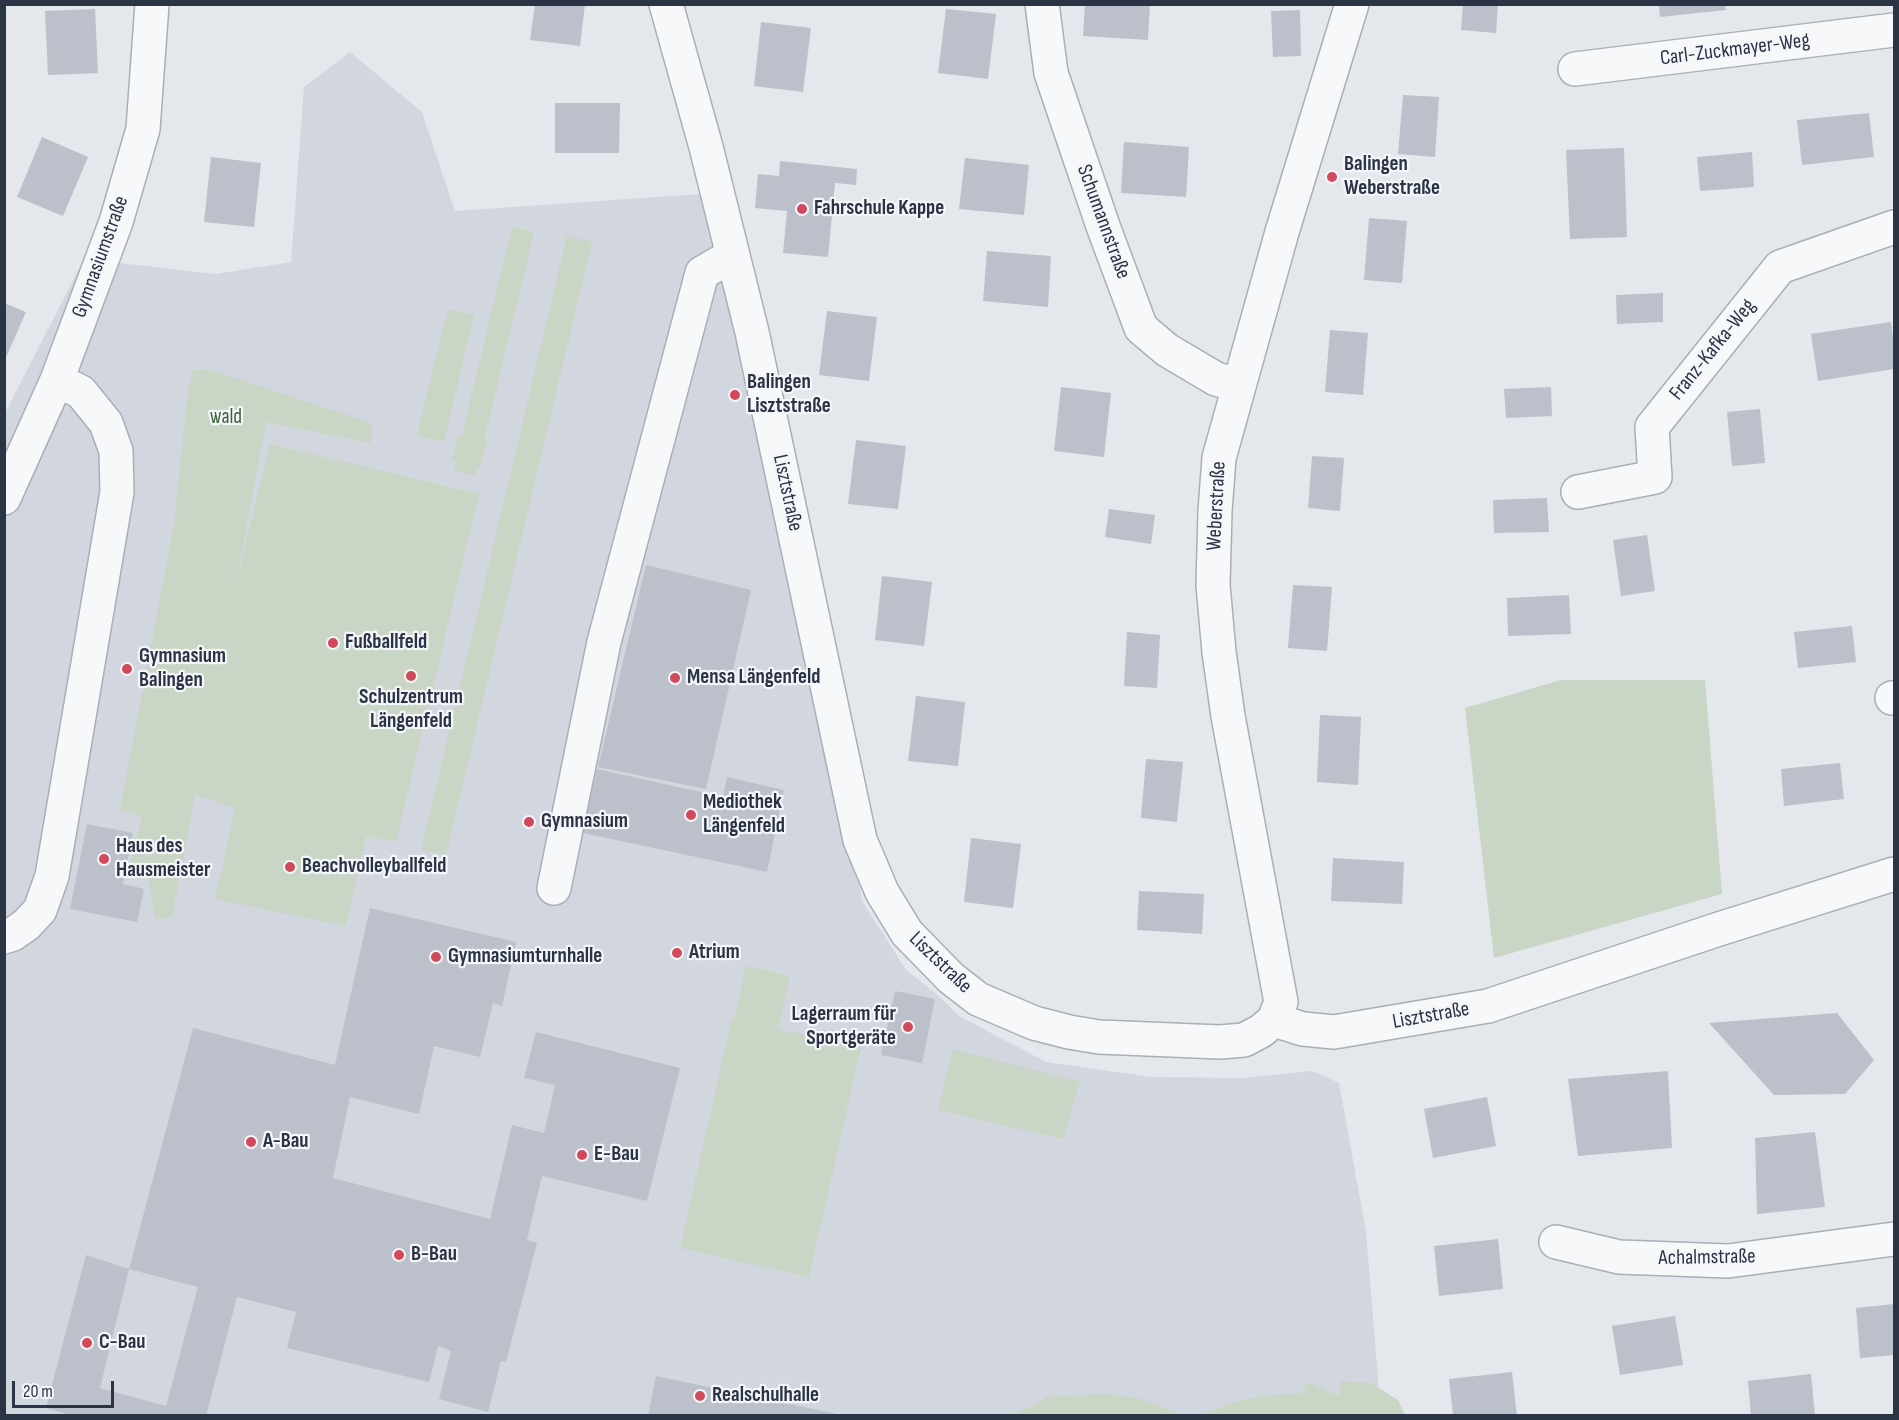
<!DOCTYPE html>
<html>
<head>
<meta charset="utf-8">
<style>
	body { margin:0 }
	#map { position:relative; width:1899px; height:1420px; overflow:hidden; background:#e4e7ec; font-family:"Sofia Sans Condensed",sans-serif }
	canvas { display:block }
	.frame { position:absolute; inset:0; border:6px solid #2b3445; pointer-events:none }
	.scale { position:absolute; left:12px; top:1381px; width:102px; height:27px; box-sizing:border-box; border:3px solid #2b3445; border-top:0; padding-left:8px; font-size:18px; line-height:21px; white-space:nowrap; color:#2b3445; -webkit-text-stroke:4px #f4f6f9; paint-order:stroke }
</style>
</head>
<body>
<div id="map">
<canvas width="1899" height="1420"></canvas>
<div class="frame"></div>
<div class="scale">20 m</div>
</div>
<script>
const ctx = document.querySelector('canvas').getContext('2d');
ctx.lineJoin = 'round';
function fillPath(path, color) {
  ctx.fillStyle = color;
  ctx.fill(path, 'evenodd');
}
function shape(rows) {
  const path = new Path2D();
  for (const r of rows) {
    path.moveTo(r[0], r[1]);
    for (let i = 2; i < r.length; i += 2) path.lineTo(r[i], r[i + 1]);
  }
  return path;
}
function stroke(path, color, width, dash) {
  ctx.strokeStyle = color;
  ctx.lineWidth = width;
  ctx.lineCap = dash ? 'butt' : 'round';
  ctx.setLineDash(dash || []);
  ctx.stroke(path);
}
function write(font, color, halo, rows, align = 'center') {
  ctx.font = font + ' "Sofia Sans Condensed",sans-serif';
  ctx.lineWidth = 4.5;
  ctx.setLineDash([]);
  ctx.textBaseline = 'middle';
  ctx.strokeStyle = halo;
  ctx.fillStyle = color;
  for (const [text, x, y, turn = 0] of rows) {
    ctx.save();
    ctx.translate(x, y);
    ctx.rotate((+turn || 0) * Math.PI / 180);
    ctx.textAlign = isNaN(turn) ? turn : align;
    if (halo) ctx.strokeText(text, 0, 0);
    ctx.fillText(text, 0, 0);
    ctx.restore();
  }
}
const built = shape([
	[350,52,422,112,455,211,716,193,848,822,862,901,906,970,940,997,959,1016,1046,1062,1151,1077,1244,1078,1312,1071,1339,1083,1366,1232,1381,1415,5,1415,4,415,84,259,216,274,291,262,304,87]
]);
const green = shape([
	[512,227,534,232,484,441,487,442,480,467,477,467,475,476,454,471,456,462,452,460,458,435,462,435],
	[567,236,592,242,446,855,421,850],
	[448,309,474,315,444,442,417,435],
	[194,370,210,370,372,423,371,443,266,422,235,588,270,444,479,494,396,842,366,836,346,926,215,899,235,808,195,795,172,917,155,919,148,875,128,871,142,816,120,810,174,524,188,391],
	[1561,680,1705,680,1722,894,1494,958,1465,708],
	[746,966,790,976,778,1029,861,1047,809,1277,680,1248,732,1018,735,1018],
	[953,1049,1080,1082,1063,1139,938,1110],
	[1340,1381,1371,1383,1398,1400,1405,1415,1198,1415,1241,1400,1268,1395,1301,1394,1308,1382,1339,1396],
	[1104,1394,1138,1398,1184,1415,1017,1416,1016,1414,1048,1397]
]);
const building = shape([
	[535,4,585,4,580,46,530,40],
	[1085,4,1150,4,1148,40,1083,36],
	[1463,4,1498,4,1496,33,1461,30],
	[1659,4,1725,4,1726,10,1660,17],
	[95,9,98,73,48,75,45,11],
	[946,9,996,14,988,79,938,73],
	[1300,10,1301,56,1273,57,1271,11],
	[761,22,811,28,803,92,754,86],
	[1403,95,1439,97,1435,157,1398,154],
	[555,103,620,103,619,153,555,153],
	[1869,113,1874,157,1802,165,1797,120],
	[42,137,88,157,63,216,17,197],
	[1124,142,1189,147,1186,197,1121,193],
	[1624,148,1627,237,1570,239,1566,150],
	[1752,152,1754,187,1700,191,1697,157],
	[211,157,261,163,254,227,204,222],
	[965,158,1029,165,1024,215,959,209],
	[780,161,857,169,856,185,835,183,828,257,783,253,787,211,755,208,758,174,779,176],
	[1369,218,1407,221,1402,283,1364,280],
	[987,251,1051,256,1048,307,983,301],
	[1663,293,1663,322,1617,324,1616,295],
	[4,303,26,312,4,362],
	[827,311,877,317,869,381,819,375],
	[1891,322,1894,346,1894,369,1818,381,1811,334],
	[1330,330,1368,333,1363,395,1325,392],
	[1061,387,1111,393,1104,457,1054,451],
	[1551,387,1552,416,1506,418,1504,389],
	[1760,409,1765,463,1732,466,1727,412],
	[856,440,906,446,898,509,848,504],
	[1312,456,1344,458,1340,511,1308,508],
	[1547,498,1549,532,1494,533,1493,500],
	[1109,509,1155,515,1151,544,1105,537],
	[1647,535,1655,591,1621,596,1613,540],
	[646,565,751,590,706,789,598,767],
	[882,576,932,582,924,646,875,640],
	[1293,585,1332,587,1327,651,1288,648],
	[1569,595,1571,634,1508,636,1507,598],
	[1852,626,1856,662,1798,668,1794,632],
	[1127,632,1160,635,1157,688,1124,686],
	[916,696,965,702,958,766,908,761],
	[1320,715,1361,717,1358,785,1317,782],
	[1146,759,1183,762,1177,822,1141,818],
	[1840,763,1844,799,1784,806,1781,769],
	[597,769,723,797,727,777,784,790,767,872,583,833],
	[87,824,133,833,123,884,144,889,137,922,70,909],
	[971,838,1021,844,1013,908,964,902],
	[1333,858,1404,862,1402,904,1331,901],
	[1139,891,1204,894,1202,934,1137,930],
	[370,908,516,942,502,1006,493,1003,480,1057,434,1046,419,1114,350,1097,333,1178,490,1219,512,1125,544,1133,555,1085,524,1078,536,1032,680,1068,647,1201,542,1176,527,1240,537,1243,506,1362,501,1361,488,1412,439,1399,451,1351,438,1346,429,1382,287,1348,296,1312,237,1297,206,1416,74,1416,46,1408,86,1255,129,1269,100,1388,166,1406,198,1287,129,1269,193,1028,335,1065],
	[895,991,935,999,922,1063,881,1055],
	[1837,1013,1874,1060,1845,1094,1774,1095,1709,1023],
	[1668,1071,1672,1148,1578,1156,1568,1079],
	[1487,1097,1496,1146,1433,1158,1424,1109],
	[1815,1132,1825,1207,1757,1214,1755,1138],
	[1498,1239,1503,1289,1439,1296,1434,1246],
	[1894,1304,1894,1355,1860,1358,1856,1308],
	[1675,1316,1683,1365,1620,1375,1612,1326],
	[1512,1372,1517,1416,1453,1416,1449,1379],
	[1811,1374,1815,1416,1751,1416,1748,1381],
	[656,1376,837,1414,837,1416,648,1416]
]);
const minor = shape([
	[666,4,706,147,752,332,860,840,882,892,907,933,951,978,978,999,1034,1023,1069,1032,1099,1037,1220,1042,1244,1040,1261,1031,1274,1020,1281,1002,1228,716,1219,652,1213,585,1215,511,1219,458,1282,232,1352,4],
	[1042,4,1051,73,1103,226,1141,328,1167,350,1216,379,1238,385],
	[1575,69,1894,30],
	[1578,492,1655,477,1652,427,1780,267,1894,227],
	[4,498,57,380,116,222,143,129,152,4],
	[1892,698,1894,698],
	[554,888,604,642,702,273,733,255],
	[4,937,13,934,26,925,40,910,52,876,117,492,116,451,106,423,81,392,57,380],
	[1274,1020,1303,1029,1334,1032,1488,1006,1719,929,1894,874],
	[1556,1242,1619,1257,1728,1261,1894,1239]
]);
const markers = [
	[1332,177,6,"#d1495b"],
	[802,209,6,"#d1495b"],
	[735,395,6,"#d1495b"],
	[333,643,6,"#d1495b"],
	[127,669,6,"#d1495b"],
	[411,676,6,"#d1495b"],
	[675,678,6,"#d1495b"],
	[691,815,6,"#d1495b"],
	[529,822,6,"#d1495b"],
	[104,859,6,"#d1495b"],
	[290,867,6,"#d1495b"],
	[677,953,6,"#d1495b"],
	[436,957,6,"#d1495b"],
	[908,1027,6,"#d1495b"],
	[251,1142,6,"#d1495b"],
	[582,1155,6,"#d1495b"],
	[399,1255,6,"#d1495b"],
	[87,1343,6,"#d1495b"],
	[700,1396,6,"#d1495b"]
];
const streetNames = [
	["Carl-Zuckmayer-Weg",1735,50,-7],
	["Schumannstraße",1103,222,70],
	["Gymnasiumstraße",101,257,-70],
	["Franz-Kafka-Weg",1713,350,-51],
	["Lisztstraße",787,493,78],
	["Weberstraße",1217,506,-87],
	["Lisztstraße",940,963,44],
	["Lisztstraße",1431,1016,-10],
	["Achalmstraße",1707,1258,-1]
];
const poiNames = [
	["Balingen",1344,165],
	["Weberstraße",1344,189],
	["Fahrschule Kappe",814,209],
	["Balingen",747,383],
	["Lisztstraße",747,407],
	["Fußballfeld",345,643],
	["Gymnasium",139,657],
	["Balingen",139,681],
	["Mensa Längenfeld",687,678],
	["Schulzentrum",411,698,"center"],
	["Längenfeld",411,722,"center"],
	["Mediothek",703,803],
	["Längenfeld",703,827],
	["Gymnasium",541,822],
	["Haus des",116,847],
	["Hausmeister",116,871],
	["Beachvolleyballfeld",302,867],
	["Atrium",689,953],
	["Gymnasiumturnhalle",448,957],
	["Lagerraum für",896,1015,"right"],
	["Sportgeräte",896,1039,"right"],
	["A-Bau",263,1142],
	["E-Bau",594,1155],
	["B-Bau",411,1255],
	["C-Bau",99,1343],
	["Realschulhalle",712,1396]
];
const parkNames = [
	["wald",226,418]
];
fillPath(built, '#d2d6de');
fillPath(green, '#c9d6c5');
fillPath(building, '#bbc0ca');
stroke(minor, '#a9aeb7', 36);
stroke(minor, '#f7f8fa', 33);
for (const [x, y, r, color] of markers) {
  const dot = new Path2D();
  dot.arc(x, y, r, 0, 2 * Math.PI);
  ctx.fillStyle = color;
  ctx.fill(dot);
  stroke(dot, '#f4f6f9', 2);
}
write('21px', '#2b3445', '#f4f6f9', streetNames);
write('bold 21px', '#2b3445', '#f4f6f9', poiNames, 'left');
write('21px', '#3f6138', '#f4f6f9', parkNames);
</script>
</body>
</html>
